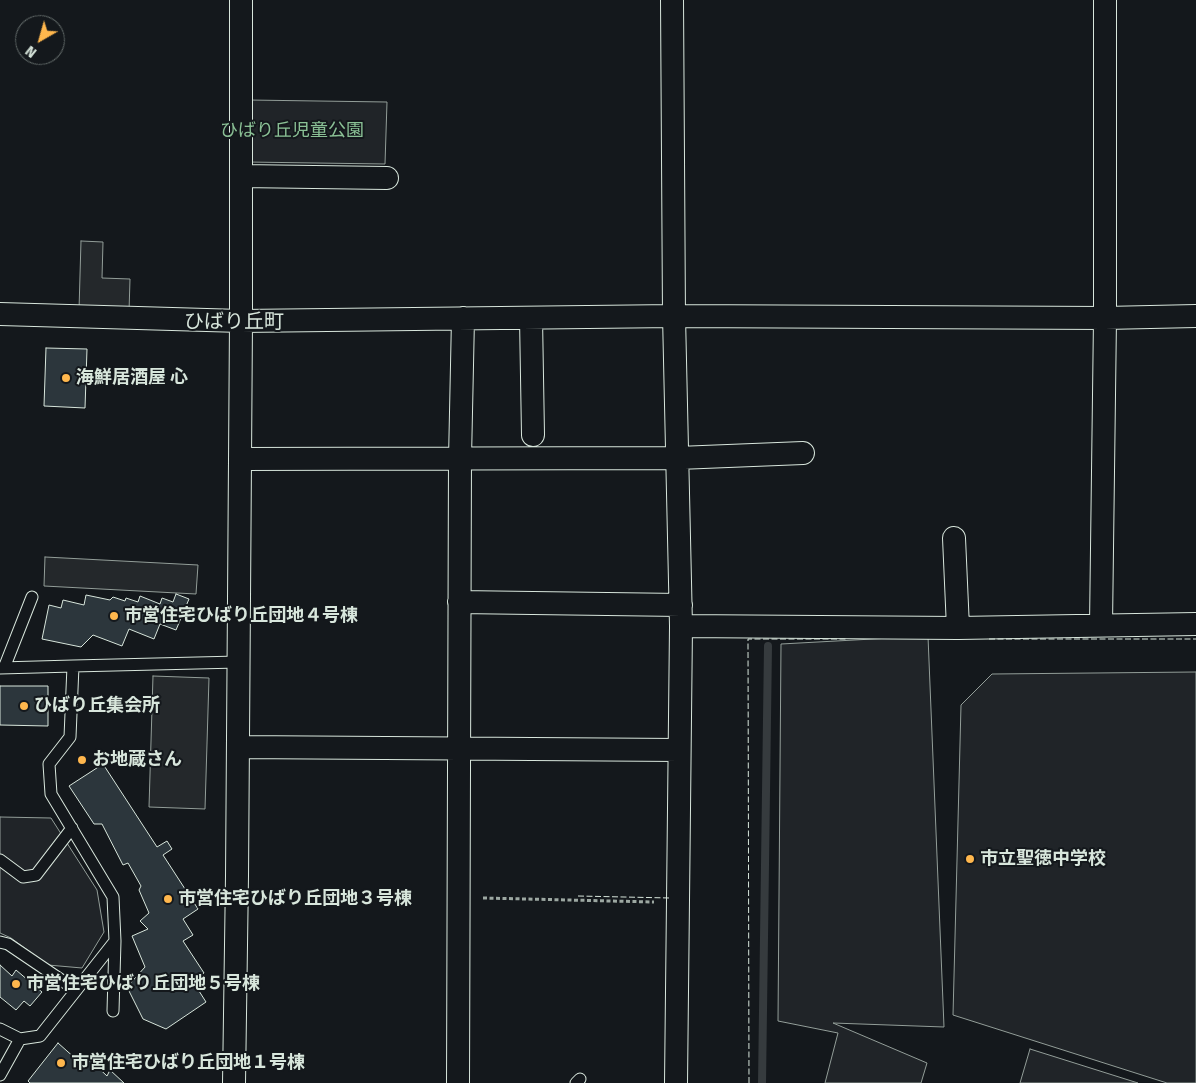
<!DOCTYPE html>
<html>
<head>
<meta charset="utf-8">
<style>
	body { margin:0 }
	#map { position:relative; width:1196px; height:1083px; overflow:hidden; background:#14181c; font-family:"Fira Sans",sans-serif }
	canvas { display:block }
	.north { position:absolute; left:15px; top:15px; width:50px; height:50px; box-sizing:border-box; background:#14181c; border:1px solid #626a69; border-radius:50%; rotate:218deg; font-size:14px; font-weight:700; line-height:20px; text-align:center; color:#d8e6dc }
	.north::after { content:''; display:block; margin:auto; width:18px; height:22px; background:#ffb74d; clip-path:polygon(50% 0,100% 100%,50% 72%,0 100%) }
</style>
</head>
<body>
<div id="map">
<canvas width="1196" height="1083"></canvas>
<div class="north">N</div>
</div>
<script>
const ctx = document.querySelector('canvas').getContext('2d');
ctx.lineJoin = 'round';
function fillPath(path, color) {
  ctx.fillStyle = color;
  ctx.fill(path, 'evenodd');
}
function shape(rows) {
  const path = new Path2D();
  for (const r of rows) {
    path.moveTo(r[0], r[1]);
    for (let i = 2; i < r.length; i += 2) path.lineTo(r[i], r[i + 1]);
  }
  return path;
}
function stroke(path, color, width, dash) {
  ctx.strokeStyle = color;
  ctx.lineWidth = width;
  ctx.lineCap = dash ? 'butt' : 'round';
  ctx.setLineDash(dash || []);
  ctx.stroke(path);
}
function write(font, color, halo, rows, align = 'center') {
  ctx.font = font + ' "Fira Sans","Noto Sans JP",sans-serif';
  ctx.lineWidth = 4;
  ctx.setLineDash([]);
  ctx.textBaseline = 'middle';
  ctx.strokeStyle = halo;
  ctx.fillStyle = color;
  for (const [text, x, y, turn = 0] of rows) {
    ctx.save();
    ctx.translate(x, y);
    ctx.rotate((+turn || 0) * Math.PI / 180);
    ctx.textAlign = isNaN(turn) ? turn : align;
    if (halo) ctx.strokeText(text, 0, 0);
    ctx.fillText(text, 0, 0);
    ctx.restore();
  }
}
const green = shape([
	[248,100,387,102,385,164,247,162,248,100],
	[928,636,944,1027,833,1023,927,1063,921,1083,825,1083,838,1033,778,1021,781,644,928,636],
	[1196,672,1196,1083,1167,1083,953,1015,961,705,992,674,1196,672],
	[0,817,51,818,97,890,104,932,82,968,48,965,11,938,0,933,0,817],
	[1030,1049,1138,1083,1020,1083,1030,1049]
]);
const parking = shape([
	[81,241,103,242,102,278,130,279,129,312,79,310,81,241],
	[45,557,198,565,196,594,44,586,45,557],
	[153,676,209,678,205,809,149,807,153,676]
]);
const stream = shape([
	[762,1083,768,646]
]);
const building = shape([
	[46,348,87,349,85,408,44,406,46,348],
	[176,594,189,599,176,630,160,624,154,639,129,629,122,646,93,635,81,647,42,639,49,605,61,608,63,600,84,605,86,595,110,600,113,597,125,601,126,598,138,602,140,596,160,604,162,598,173,602,176,594],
	[0,686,48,686,48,726,0,725,0,686],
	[103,764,157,847,167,841,172,849,163,855,198,909,183,919,193,935,183,941,204,973,192,980,206,1002,166,1029,143,1019,127,987,145,967,132,936,148,929,140,921,149,913,139,890,141,886,128,863,123,865,102,824,94,824,69,786,103,764],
	[0,965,12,976,16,970,42,992,30,1006,24,1001,16,1010,0,997,0,965],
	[58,1043,85,1067,90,1060,107,1076,110,1070,124,1083,30,1083,28,1081,58,1043]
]);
const path = shape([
	[483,898,654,902]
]);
const lane = shape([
	[0,668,73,666],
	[4,668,32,597],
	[0,860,23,877,36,875,72,828],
	[0,942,8,944,76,990],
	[113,1011,115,941],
	[0,1029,20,1039],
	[0,1075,20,1039,40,1036,115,941,113,897,51,794,49,764,70,737,73,666,238,662],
	[576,1083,580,1079]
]);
const street = shape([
	[672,0,674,316,681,626,676,1083],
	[241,176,387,178],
	[0,314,241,321,674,316,1105,318,1196,316],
	[531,318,533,435],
	[240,459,678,458,803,453],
	[954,538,958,628],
	[459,602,681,605],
	[1101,625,1105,318,1105,0],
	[681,626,958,628,1196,624],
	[238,747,679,750],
	[234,1083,237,876,241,321,241,0],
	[458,1083,460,459,463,318]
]);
const fence = shape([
	[989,639,1196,639],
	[578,896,670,898],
	[749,1083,748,639,846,639]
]);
const markers = [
	[66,378,5,"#ffb74d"],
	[114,616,5,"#ffb74d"],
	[24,706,5,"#ffb74d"],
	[82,760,5,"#ffb74d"],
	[970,859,5,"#ffb74d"],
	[168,899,5,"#ffb74d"],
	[16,984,5,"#ffb74d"],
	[61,1063,5,"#ffb74d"]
];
const parkNames = [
	["ひばり丘児童公園",292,131]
];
const poiNames = [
	["海鮮居酒屋 心",76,378],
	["市営住宅ひばり丘団地４号棟",124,616],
	["ひばり丘集会所",34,706],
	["お地蔵さん",92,760],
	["市立聖徳中学校",980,859],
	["市営住宅ひばり丘団地３号棟",178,899],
	["市営住宅ひばり丘団地５号棟",26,984],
	["市営住宅ひばり丘団地１号棟",71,1063]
];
const quarterNames = [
	["ひばり丘町",234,322]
];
fillPath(green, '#202428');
stroke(green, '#939e99', 1);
fillPath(parking, '#24282b');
stroke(parking, '#939e99', 1);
stroke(stream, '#363b3e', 8);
fillPath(building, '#2c363c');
stroke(building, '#d8e6dc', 1);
stroke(lane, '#d8e6dc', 13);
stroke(street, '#d8e6dc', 24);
stroke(path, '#9da8a2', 3, [4, 2.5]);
stroke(lane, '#14181c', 11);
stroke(street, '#14181c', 22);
stroke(fence, '#d8e6dc', 1, [6, 2.5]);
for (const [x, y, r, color] of markers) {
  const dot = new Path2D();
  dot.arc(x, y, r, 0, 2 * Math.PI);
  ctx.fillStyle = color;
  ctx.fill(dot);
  stroke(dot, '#14181c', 2);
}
write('18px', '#8ac095', '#14181c', parkNames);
write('bold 18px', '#d8e6dc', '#14181c', poiNames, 'left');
write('20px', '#d8e6dc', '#14181c', quarterNames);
</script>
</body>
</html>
